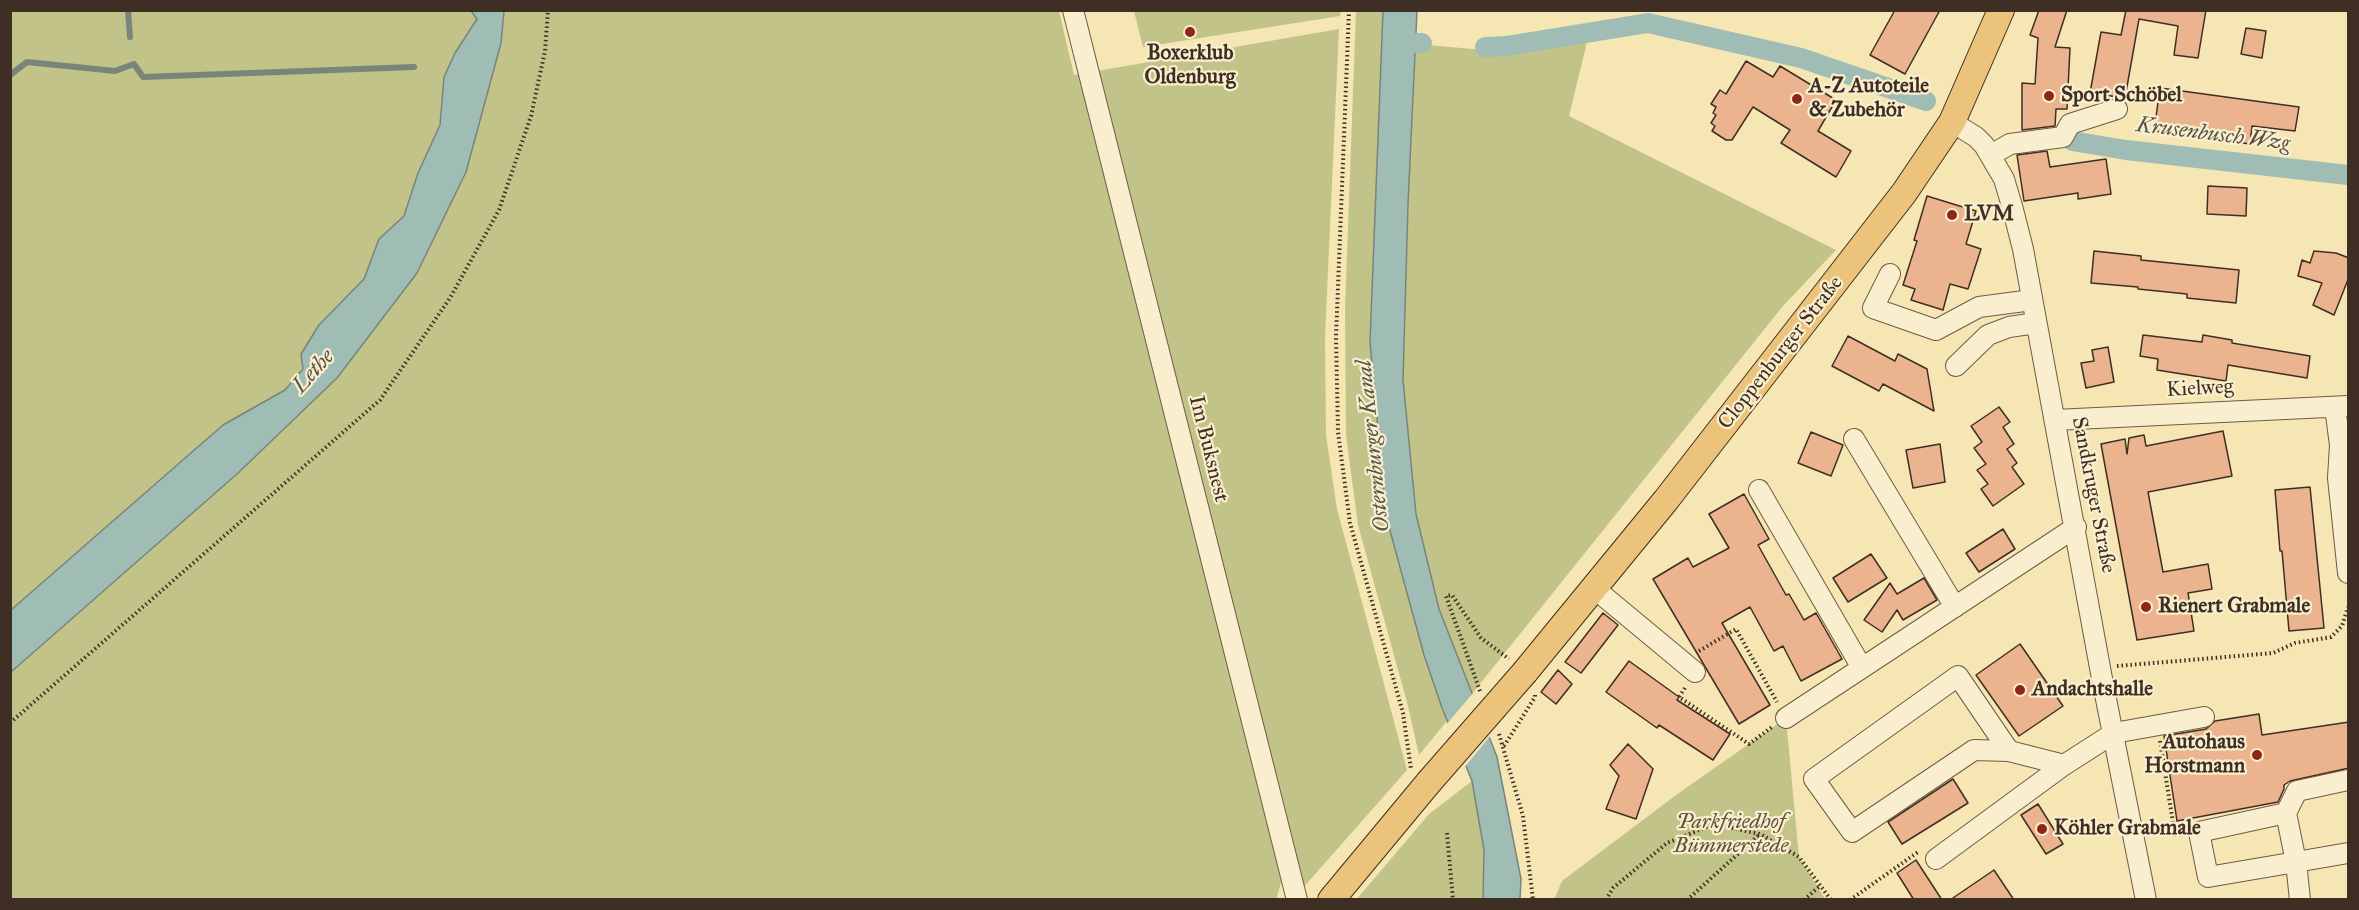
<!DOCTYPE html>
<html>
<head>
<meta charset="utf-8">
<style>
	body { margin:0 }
	#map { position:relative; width:2359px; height:910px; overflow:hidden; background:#f6e6b3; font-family:"IM FELL Great Primer",serif }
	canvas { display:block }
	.frame { position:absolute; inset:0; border:12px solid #3f2e23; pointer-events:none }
</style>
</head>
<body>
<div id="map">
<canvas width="2359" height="910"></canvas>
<div class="frame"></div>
</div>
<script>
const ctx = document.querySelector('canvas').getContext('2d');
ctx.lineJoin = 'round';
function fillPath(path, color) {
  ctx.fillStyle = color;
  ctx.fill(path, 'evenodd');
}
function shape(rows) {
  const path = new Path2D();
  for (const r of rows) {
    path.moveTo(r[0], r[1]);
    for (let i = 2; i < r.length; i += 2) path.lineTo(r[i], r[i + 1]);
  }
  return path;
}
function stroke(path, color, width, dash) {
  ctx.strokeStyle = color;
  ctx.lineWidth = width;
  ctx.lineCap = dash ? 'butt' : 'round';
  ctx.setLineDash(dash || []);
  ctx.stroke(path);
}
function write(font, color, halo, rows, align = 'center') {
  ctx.font = font + ' "IM FELL Great Primer",serif';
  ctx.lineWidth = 4.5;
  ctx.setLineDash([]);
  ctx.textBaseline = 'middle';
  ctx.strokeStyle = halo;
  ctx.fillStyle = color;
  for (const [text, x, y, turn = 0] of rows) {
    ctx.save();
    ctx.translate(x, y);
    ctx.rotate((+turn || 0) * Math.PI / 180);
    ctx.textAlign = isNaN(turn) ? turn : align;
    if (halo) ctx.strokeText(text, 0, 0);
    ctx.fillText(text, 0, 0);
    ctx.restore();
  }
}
const green = shape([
	[1383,10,1370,342,1424,655,1447,721,1419,755,1408,706,1358,525,1346,435,1345,308,1356,11],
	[11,11,1059,11,1074,75,1339,29,1325,337,1326,435,1337,509,1407,770,1302,889,1290,852,1276,900,11,899],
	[1134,11,1341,10,1341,11,1340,16,1143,47],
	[1588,38,1569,116,1836,250,1783,306,1471,695,1439,609,1416,514,1403,380,1408,204,1416,44,1495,51],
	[1786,718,1799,857,1825,899,1554,900,1562,881,1676,795],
	[1472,781,1484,850,1483,899,1356,900,1429,814]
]);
const water = shape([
	[471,11,504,11,501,43,466,172,417,273,337,378,237,474,11,672,11,610,223,425,285,390,303,369,301,354,319,325,364,279,379,239,404,216,418,173,440,125,444,77,455,53,477,19,471,11],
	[1383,11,1417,11,1408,204,1403,380,1416,514,1439,609,1497,757,1521,879,1520,899,1483,899,1484,850,1472,781,1442,708,1424,655,1386,516,1370,342,1383,11]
]);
const pier = shape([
	[1473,693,1491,735,1464,768,1446,725]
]);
const stream = shape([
	[128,10,130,37],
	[10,75,27,62,115,71,134,64,143,77,414,67]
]);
const canal = shape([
	[1397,43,1422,43],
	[1485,47,1506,46,1648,23,1801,58,1926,101],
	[2072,141,2126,150,2348,175]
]);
const building = shape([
	[1895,10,1940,10,1905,74,1870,55,1895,10],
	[2039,10,2067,10,2055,47,2070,48,2067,109,2056,109,2055,126,2022,130,2022,83,2035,84,2038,38,2030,35,2039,10],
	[2126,10,2206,10,2198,58,2174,55,2178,26,2139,19,2125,98,2090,93,2101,32,2121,35,2126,10],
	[2246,28,2266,31,2262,58,2241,54,2246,28],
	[1746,61,1773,77,1780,66,1836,100,1818,131,1851,151,1836,177,1781,143,1790,130,1753,107,1732,140,1726,140,1712,131,1715,126,1711,123,1716,115,1713,113,1716,107,1711,104,1720,90,1726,94,1746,61],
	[2160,88,2299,107,2295,131,2252,126,2250,144,2154,131,2160,88],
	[2047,151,2050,167,2106,159,2111,194,2078,199,2078,193,2024,201,2017,155,2047,151],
	[2208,186,2247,188,2246,216,2207,214,2208,186],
	[1927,196,1976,211,1966,244,1981,249,1968,289,1950,284,1943,310,1911,300,1915,289,1903,285,1917,241,1914,240,1927,196],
	[2094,251,2141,256,2141,260,2239,270,2236,303,2187,298,2187,294,2138,289,2138,287,2091,283,2094,251],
	[2314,251,2336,253,2349,258,2349,277,2334,315,2313,305,2322,283,2298,276,2302,260,2310,263,2314,251],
	[2143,335,2202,342,2203,335,2232,340,2232,343,2310,356,2307,378,2228,365,2226,381,2157,370,2158,359,2140,356,2143,335],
	[1848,336,1895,361,1898,354,1927,369,1934,411,1883,384,1879,391,1832,366,1848,336],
	[2108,347,2114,382,2086,388,2081,363,2094,361,2092,350,2108,347],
	[1999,407,2010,422,2003,427,2014,444,2007,449,2017,463,2012,467,2024,484,1993,506,1981,489,1988,484,1977,470,1986,464,1974,448,1982,442,1971,426,1999,407],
	[2223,431,2232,476,2148,492,2163,572,2208,564,2212,589,2188,593,2194,631,2137,640,2101,444,2125,439,2127,454,2129,438,2144,435,2146,446,2223,431],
	[1811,432,1843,445,1831,476,1798,463,1811,432],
	[1940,444,1945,482,1913,488,1906,450,1940,444],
	[2310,487,2324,628,2289,631,2282,551,2280,551,2275,490,2310,487],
	[1744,494,1769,539,1758,545,1786,595,1789,594,1804,620,1816,613,1842,659,1801,681,1783,646,1774,651,1750,607,1722,623,1770,705,1739,724,1653,579,1688,558,1693,567,1729,548,1709,514,1744,494],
	[2003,529,2015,549,1979,572,1966,553,2003,529],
	[1871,554,1887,578,1848,602,1833,578,1871,554],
	[1924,578,1937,600,1903,620,1897,610,1882,632,1864,620,1890,583,1897,594,1924,578],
	[1603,613,1618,625,1581,673,1565,662,1603,613],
	[2020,644,2063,706,2019,736,1976,675,2020,644],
	[1629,661,1679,697,1677,700,1730,734,1713,760,1659,725,1657,728,1606,692,1629,661],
	[1558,670,1572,684,1556,704,1541,692,1558,670],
	[2259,714,2262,735,2349,722,2349,768,2290,781,2284,785,2284,789,2278,802,2177,821,2164,736,2206,729,2215,721,2259,714],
	[1628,744,1653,769,1636,819,1606,809,1619,776,1610,765,1628,744],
	[1953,779,1968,803,1902,844,1888,822,1953,779],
	[2038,804,2063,844,2046,854,2021,815,2038,804],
	[1916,860,1942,900,1914,900,1897,873,1916,860],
	[1994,870,2014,900,1950,900,1994,870]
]);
const path = shape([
	[1349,10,1336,337,1338,432,1350,523,1403,713,1411,769],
	[1699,651,1736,629,1777,702],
	[2117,666,2273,653,2295,643,2331,637,2342,626,2348,607],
	[1685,688,1679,697,1749,744,1772,727],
	[1480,691,1446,596,1452,595,1481,638,1509,659],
	[10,723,380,400,450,298,499,210,531,116,545,51,548,10],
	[1499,734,1523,816,1533,900],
	[2160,741,2175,835,2183,834],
	[1504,746,1535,697,1535,694],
	[1447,833,1453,900],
	[1606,900,1613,888,1667,843,1714,824,1760,834,1799,857,1831,900],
	[1687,900,1760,834],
	[1804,900,1821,885],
	[1850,900,1918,852]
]);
const minor = shape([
	[1073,10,1297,900],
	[1952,122,1976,137,1984,145,2004,179,2012,206,2023,249,2103,684,2146,900],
	[1991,155,2010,144,2063,137,2070,124,2117,109],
	[1890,274,1873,308,1936,330,1979,307,2032,300],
	[1956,366,1988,335,2009,327,2036,323],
	[2335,407,2340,445,2338,478,2348,573],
	[2055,420,2348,406],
	[1854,439,1955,607],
	[1759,490,1862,668],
	[1595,589,1695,672],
	[1786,718,2076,527],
	[2009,751,1958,676,1814,779,1852,832,1974,750,2009,751,2064,765],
	[2286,813,2297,791,2348,780],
	[1936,859,2064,765,2114,733,2204,717],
	[2300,900,2296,862,2286,813,2199,832,2208,877,2296,862,2348,853]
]);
const major = shape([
	[1525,672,1666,500,1904,193,1952,122,2001,10],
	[1331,900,1429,782]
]);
const majorBridge = shape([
	[1429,782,1525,672]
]);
const markers = [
	[1190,32,6,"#8f2418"],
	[2049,96,6,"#8f2418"],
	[1797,99,6,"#8f2418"],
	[1952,215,6,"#8f2418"],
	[2146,607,6,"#8f2418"],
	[2020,690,6,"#8f2418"],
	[2257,755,6,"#8f2418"],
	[2042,829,6,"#8f2418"]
];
const poiNames = [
	["Boxerklub",1190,54,"center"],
	["Oldenburg",1190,78,"center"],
	["A-Z Autoteile",1809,87],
	["& Zubehör",1809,111],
	["Sport Schöbel",2061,96],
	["LVM",1964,215],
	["Rienert Grabmale",2158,607],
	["Andachtshalle",2032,690],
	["Autohaus",2245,743,"right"],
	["Horstmann",2245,767,"right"],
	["Köhler Grabmale",2054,829]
];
const streetNames = [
	["Cloppenburger Straße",1781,353,-52],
	["Kielweg",2200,389,-3],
	["Im Buksnest",1208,449,76],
	["Sandkruger Straße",2093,495,79]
];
const parkNames = [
	["Parkfriedhof",1731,823],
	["Bümmerstede",1731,847]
];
const waterNames = [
	["Krusenbusch Wzg",2213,135,7],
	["Lethe",314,372,-48],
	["Osternburger Kanal",1374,446,-96]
];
fillPath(green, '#c1c389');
fillPath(water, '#a0bdb5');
stroke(water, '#79847b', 1.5);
fillPath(pier, '#f6e6b3');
stroke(stream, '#79847b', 6);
stroke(canal, '#a0bdb5', 20);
fillPath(building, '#ebb48f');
stroke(building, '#3f2e23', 1.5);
stroke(minor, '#6d5c47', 22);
stroke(major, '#3f2e23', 28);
stroke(path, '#3f2e23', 4, [1.5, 3]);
stroke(minor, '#f9efce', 20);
stroke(major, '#ebc37a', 26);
stroke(majorBridge, '#3f2e23', 28, []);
stroke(majorBridge, '#ebc37a', 26);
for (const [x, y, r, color] of markers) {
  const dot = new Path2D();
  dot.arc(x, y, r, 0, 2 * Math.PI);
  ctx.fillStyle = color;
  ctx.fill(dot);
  stroke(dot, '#f9efce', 2);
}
write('bold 21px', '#3f2e23', '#f9efce', poiNames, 'left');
write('21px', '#3f2e23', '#f9efce', streetNames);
write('italic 21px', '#60533c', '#f9efce', parkNames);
write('italic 22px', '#575248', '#f9efce', waterNames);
</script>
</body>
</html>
